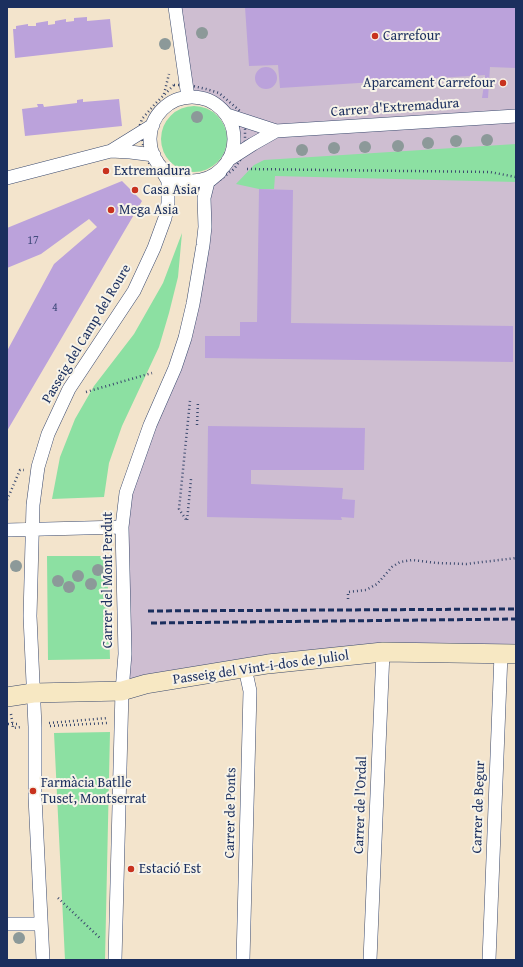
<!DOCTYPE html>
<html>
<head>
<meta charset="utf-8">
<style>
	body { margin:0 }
	#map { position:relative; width:523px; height:967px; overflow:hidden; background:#f3e4cc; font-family:"Gentium Book Plus",serif }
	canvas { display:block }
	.frame { position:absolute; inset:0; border:8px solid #1b2f5e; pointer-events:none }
</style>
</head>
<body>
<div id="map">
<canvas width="523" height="967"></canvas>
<div class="frame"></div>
</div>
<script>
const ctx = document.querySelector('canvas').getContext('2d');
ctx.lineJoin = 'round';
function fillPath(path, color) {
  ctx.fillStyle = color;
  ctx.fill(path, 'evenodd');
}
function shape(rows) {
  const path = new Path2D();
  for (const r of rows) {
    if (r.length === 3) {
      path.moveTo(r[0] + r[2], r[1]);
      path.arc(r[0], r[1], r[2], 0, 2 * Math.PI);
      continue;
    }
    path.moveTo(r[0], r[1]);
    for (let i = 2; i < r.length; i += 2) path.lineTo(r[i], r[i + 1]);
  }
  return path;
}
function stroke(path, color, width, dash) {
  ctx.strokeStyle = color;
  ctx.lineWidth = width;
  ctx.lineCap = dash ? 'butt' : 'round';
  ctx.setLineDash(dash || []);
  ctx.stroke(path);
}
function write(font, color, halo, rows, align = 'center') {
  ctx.font = font + ' "Gentium Book Plus",serif';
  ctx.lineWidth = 4;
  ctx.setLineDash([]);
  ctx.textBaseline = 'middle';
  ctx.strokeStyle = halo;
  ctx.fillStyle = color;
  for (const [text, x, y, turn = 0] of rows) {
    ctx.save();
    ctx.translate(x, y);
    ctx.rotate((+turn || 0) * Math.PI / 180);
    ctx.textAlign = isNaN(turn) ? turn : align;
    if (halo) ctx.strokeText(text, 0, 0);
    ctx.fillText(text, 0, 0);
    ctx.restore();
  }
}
const industrial = shape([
	[173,7,516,7,516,650,487,651,123,685,123,564,134,463,187,336,204,199,201,181,221,172,231,159,236,144,234,129,226,114,211,103,191,93]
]);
const green = shape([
	[194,139,33],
	[516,144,516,182,275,176,274,189,259,189,236,184,254,165,264,160],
	[182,233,178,277,169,313,159,347,122,426,109,463,104,497,52,499,60,457,75,419,94,386,134,334,163,283],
	[47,556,107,556,110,659,48,660],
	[110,732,105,960,65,960,54,733]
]);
const building = shape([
	[245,7,516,7,516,68,490,67,488,98,482,98,484,85,485,85,485,75,280,88,278,65,249,66],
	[87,17,87,21,110,19,113,47,15,58,13,29,16,29,16,26,28,24,28,26,36,26,36,23,48,21,48,25,55,24,55,21,66,19,66,22,74,21,74,18],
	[266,78,11],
	[83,99,83,102,119,99,122,126,25,136,22,109,38,107,37,104,43,104,44,107,77,103,77,100],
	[122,181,142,201,7,431,7,351,54,264,97,227,89,219,41,254,7,268,7,228],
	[259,189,293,190,291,323,513,326,513,362,205,358,205,336,240,336,240,322,257,322],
	[208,426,365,428,364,470,251,470,251,484,343,488,342,499,355,500,354,518,341,517,342,520,207,517]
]);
const path = shape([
	[174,85,183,85,193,86,206,89,219,93,240,111,245,129,245,146,241,159,234,169,212,186,193,190,170,185,164,181,153,169,145,157,140,125,142,119,155,104,174,85],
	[164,94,169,74],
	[247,169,490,172,516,177],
	[86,392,152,373],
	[190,401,179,509,187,521,191,479],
	[197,425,198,401],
	[7,500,20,470,24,470],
	[348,599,348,592,366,590,377,584,392,567,400,562,412,560,437,563,466,564,516,558],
	[11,714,13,728,21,727],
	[49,723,108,718],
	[8,724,20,724],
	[50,726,107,723],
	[58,898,101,939]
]);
const street = shape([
	[175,7,188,97],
	[192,139,42],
	[227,115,276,131,516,116],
	[111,151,130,152,154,155],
	[228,160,253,144,276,131],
	[7,178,111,151,153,125],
	[7,530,122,527],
	[7,924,41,924],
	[43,960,35,797,35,727,30,616,33,505,38,467,48,434,69,389,134,291,154,248,165,218,168,203,168,181,156,160],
	[115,960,122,691,125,654,122,527,126,493,150,425,175,368,185,338,193,304,203,245,205,227,204,198,208,182,220,172],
	[243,960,250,691,245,668],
	[370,960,383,652],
	[489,960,501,654]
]);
const secondary = shape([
	[7,697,33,693,122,691,146,684,268,664,383,652,516,654]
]);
const rail = shape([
	[148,611,516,609],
	[151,623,516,619]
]);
const trees = [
	[202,33],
	[165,44],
	[197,117],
	[487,140],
	[456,141],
	[428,143],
	[398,146],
	[365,147],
	[334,148],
	[302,150],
	[16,566],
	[98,570],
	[78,576],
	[58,581],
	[91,584],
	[69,587],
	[19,938]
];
const markers = [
	[375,36,4,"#c8321e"],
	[503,83,4,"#c8321e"],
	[106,171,4,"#c8321e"],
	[135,190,4,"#c8321e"],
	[111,210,4,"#c8321e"],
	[33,791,4,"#c8321e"],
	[131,869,4,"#c8321e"]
];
const numberNames = [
	["17",33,241],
	["4",55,308]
];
const poiNames = [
	["Carrefour",383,36],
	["Aparcament Carrefour",495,83,"right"],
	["Extremadura",114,171],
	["Casa Asia",143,190],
	["Mega Asia",119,210],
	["Farmàcia Batlle",41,783],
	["Tuset, Montserrat",41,799],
	["Estació Est",139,869]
];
const streetNames = [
	["Carrer d'Extremadura",395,108,-4],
	["Passeig del Camp del Roure",87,334,-59],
	["Carrer del Mont Perdut",108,580,-90],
	["Passeig del Vint-i-dos de Juliol",261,668,-8],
	["Carrer de l'Ordal",361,805,-88],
	["Carrer de Begur",479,807,-88],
	["Carrer de Ponts",231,813,-89]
];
fillPath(industrial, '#cebed1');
fillPath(green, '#8ce0a2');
fillPath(building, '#bba2db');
stroke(street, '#3b4a6e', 14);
stroke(secondary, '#3b4a6e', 20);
stroke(path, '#3b4a6e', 2.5, [1, 3]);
stroke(street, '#fff', 13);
stroke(secondary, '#f7e8c3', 19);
stroke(rail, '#1b2f5e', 3, [6, 3]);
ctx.fillStyle = '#8c9999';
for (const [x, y] of trees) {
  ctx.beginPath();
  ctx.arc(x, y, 6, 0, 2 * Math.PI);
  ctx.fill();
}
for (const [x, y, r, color] of markers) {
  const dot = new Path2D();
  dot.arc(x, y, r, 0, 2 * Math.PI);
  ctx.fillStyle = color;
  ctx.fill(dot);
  stroke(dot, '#f7f3e8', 1.5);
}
write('12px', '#434c7d', null, numberNames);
write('14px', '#1b2f5e', '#f7f3e8', poiNames, 'left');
write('14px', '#1b2f5e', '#f7f3e8', streetNames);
</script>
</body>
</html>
